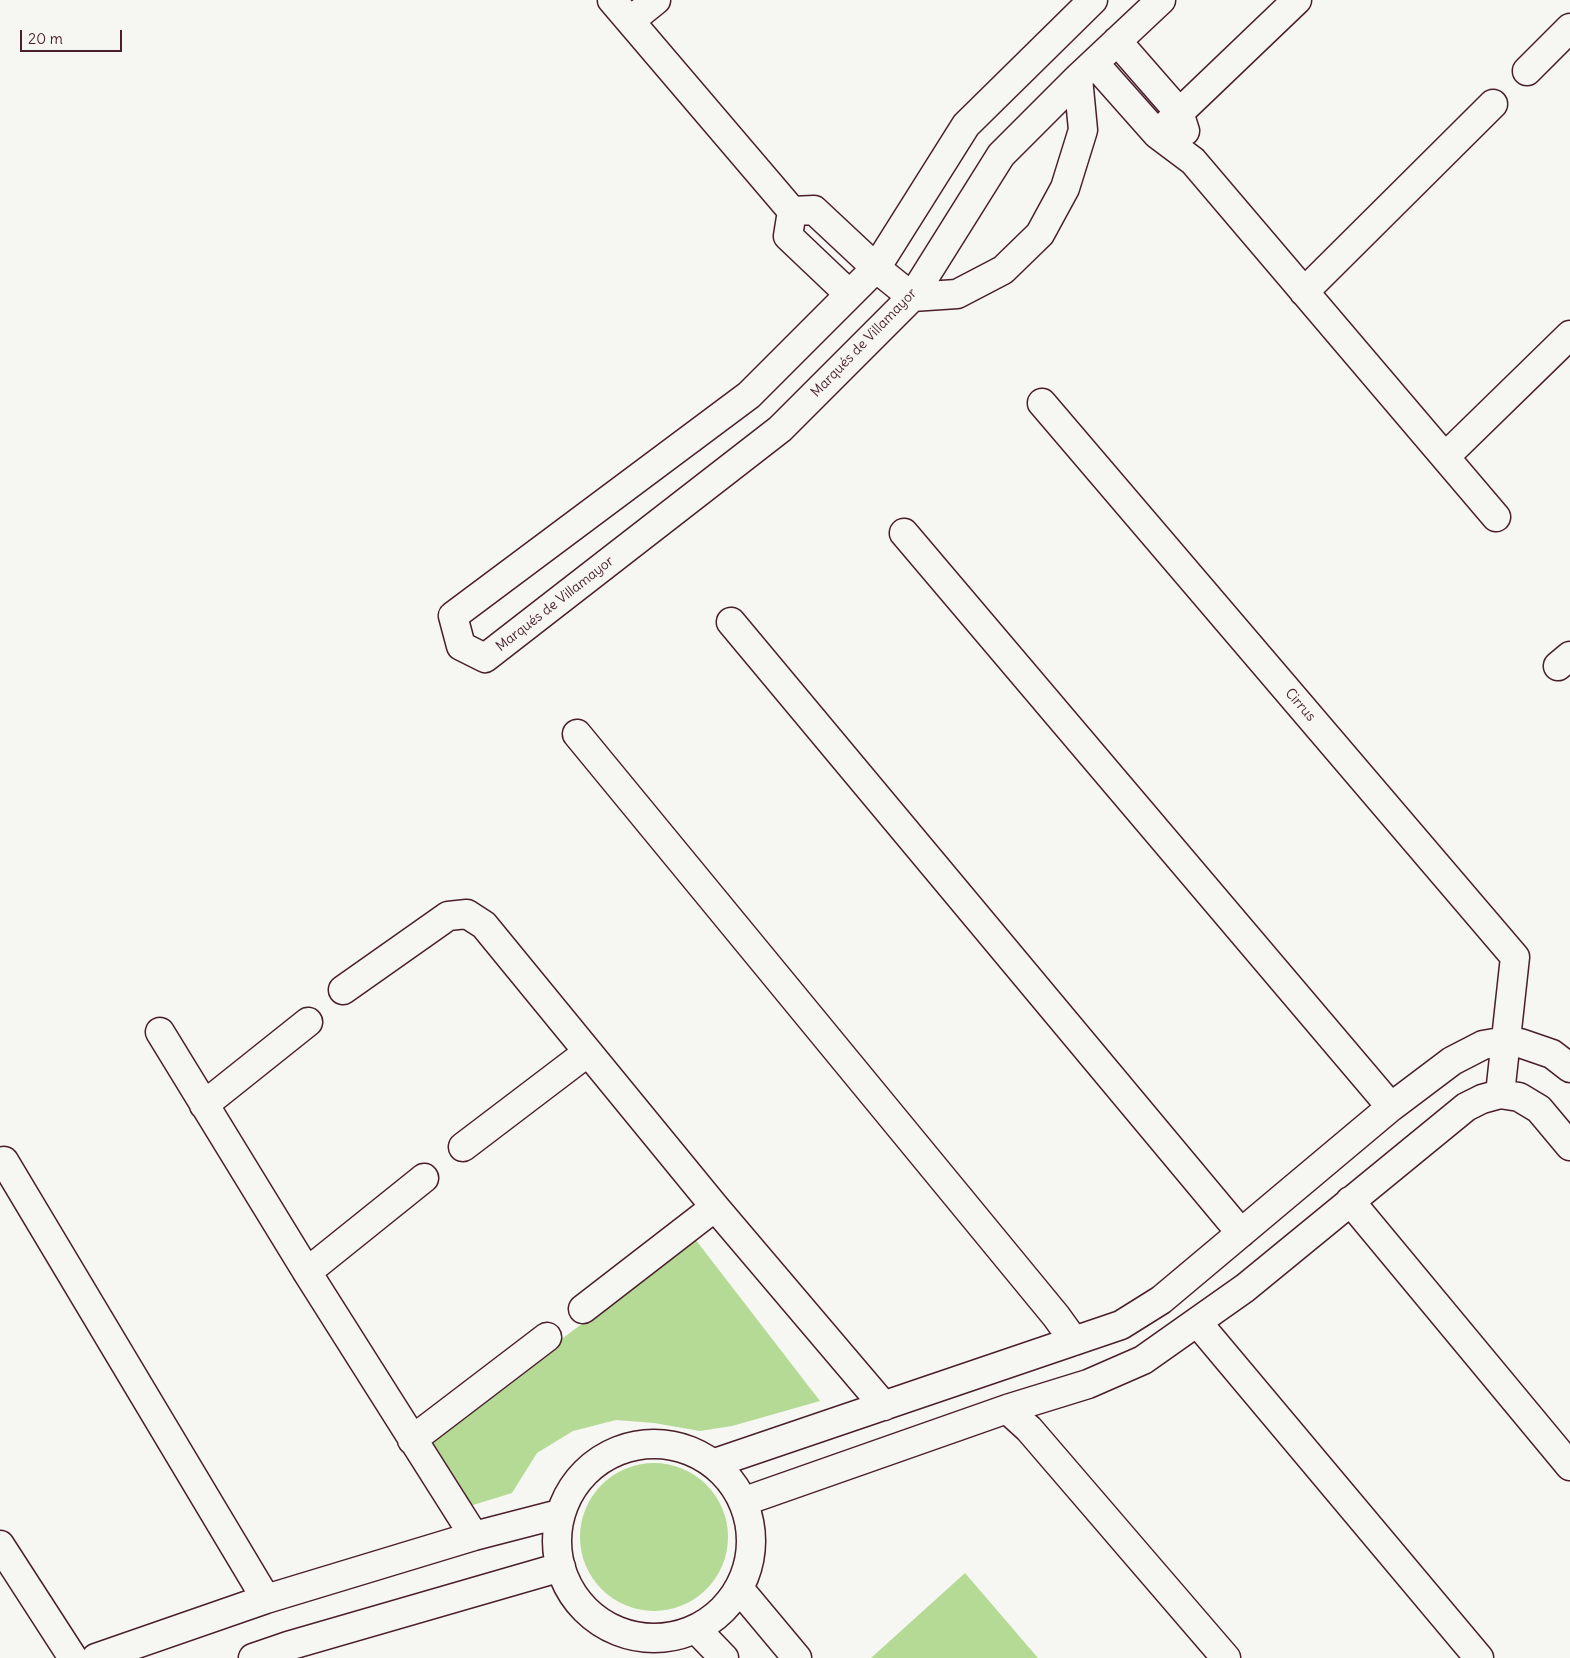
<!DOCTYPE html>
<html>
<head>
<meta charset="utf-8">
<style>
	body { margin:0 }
	#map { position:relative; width:1570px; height:1658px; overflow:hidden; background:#f6f6f2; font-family:Delius,sans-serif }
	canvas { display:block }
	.scale { position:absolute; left:20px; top:30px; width:102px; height:22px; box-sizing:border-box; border:2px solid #4a1f2b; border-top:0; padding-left:6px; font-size:15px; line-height:18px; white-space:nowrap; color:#4a1f2b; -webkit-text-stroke:4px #f6f6f2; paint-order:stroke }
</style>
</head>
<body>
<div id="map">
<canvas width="1570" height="1658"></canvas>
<div class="scale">20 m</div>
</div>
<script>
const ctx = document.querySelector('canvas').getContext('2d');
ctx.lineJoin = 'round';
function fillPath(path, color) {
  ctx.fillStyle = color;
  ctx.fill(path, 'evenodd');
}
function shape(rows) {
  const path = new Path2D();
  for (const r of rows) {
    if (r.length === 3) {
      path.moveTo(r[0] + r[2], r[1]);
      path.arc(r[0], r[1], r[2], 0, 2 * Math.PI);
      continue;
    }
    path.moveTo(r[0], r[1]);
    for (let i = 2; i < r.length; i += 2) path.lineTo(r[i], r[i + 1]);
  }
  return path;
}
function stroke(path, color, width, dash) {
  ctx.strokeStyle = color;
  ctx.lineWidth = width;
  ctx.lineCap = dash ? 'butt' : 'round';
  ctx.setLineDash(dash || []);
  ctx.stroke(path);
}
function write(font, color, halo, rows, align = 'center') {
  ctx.font = font + ' Delius,sans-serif';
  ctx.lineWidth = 4;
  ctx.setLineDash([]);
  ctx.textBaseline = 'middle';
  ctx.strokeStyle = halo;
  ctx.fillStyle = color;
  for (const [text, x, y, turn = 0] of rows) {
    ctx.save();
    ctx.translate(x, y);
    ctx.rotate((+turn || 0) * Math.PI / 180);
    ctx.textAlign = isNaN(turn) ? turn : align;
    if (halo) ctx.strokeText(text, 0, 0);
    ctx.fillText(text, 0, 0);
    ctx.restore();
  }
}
const green = shape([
	[695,1239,820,1401,732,1426,700,1431,654,1423,616,1420,573,1431,537,1453,512,1493,460,1509,419,1446],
	[654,1537,74],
	[965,1573,1038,1658,871,1658]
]);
const minor = shape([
	[612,0,792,211],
	[1093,0,966,125,876,268,749,395,453,616,461,646,485,658,780,429,912,297,1001,155,1078,78,1161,0],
	[630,21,656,0],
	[1117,41,1179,112,1185,131],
	[1094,63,1157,134,1193,161,1496,517],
	[1527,71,1570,28],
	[1157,134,1297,0],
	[792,211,814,210,876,268,912,297,957,294,1003,270,1040,234,1065,188,1083,130,1078,78],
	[792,211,788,236,849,294],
	[1304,292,1493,104],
	[1042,403,1515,957,1500,1094],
	[1445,457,1570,335],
	[904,533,1391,1107],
	[731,622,1241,1233],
	[1558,666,1570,656],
	[577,734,1056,1316,1074,1341],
	[343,990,448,916,467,914,484,925,715,1207,884,1406],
	[160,1032,307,1272,474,1536],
	[204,1105,308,1022],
	[463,1147,588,1052],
	[4,1161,266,1599],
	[1350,1201,1570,1466],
	[307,1272,424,1178],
	[583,1309,715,1207],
	[1197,1322,1479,1658],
	[1007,1409,1029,1429,1226,1658],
	[412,1440,547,1337],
	[654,1541,97],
	[715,1463,1121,1325,1161,1300,1391,1107,1452,1061,1483,1045,1506,1041,1520,1043,1552,1054,1570,1068],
	[745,1501,1007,1409,1088,1384,1143,1360,1245,1288,1466,1107,1482,1099,1500,1094,1519,1097,1539,1109,1570,1146],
	[0,1545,73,1658],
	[741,1591,797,1658],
	[697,1630,724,1658],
	[96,1658,266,1599,474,1536,559,1514],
	[253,1658,288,1646,561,1567]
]);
const streetNames = [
	["Marqués de Villamayor",864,343,-46],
	["Marqués de Villamayor",555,604,-38],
	["Cirrus",1300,705,49]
];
fillPath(green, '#b4da96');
stroke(minor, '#4a1f2b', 31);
stroke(minor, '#f6f6f2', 28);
write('14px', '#4a1f2b', '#f6f6f2', streetNames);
</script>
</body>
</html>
